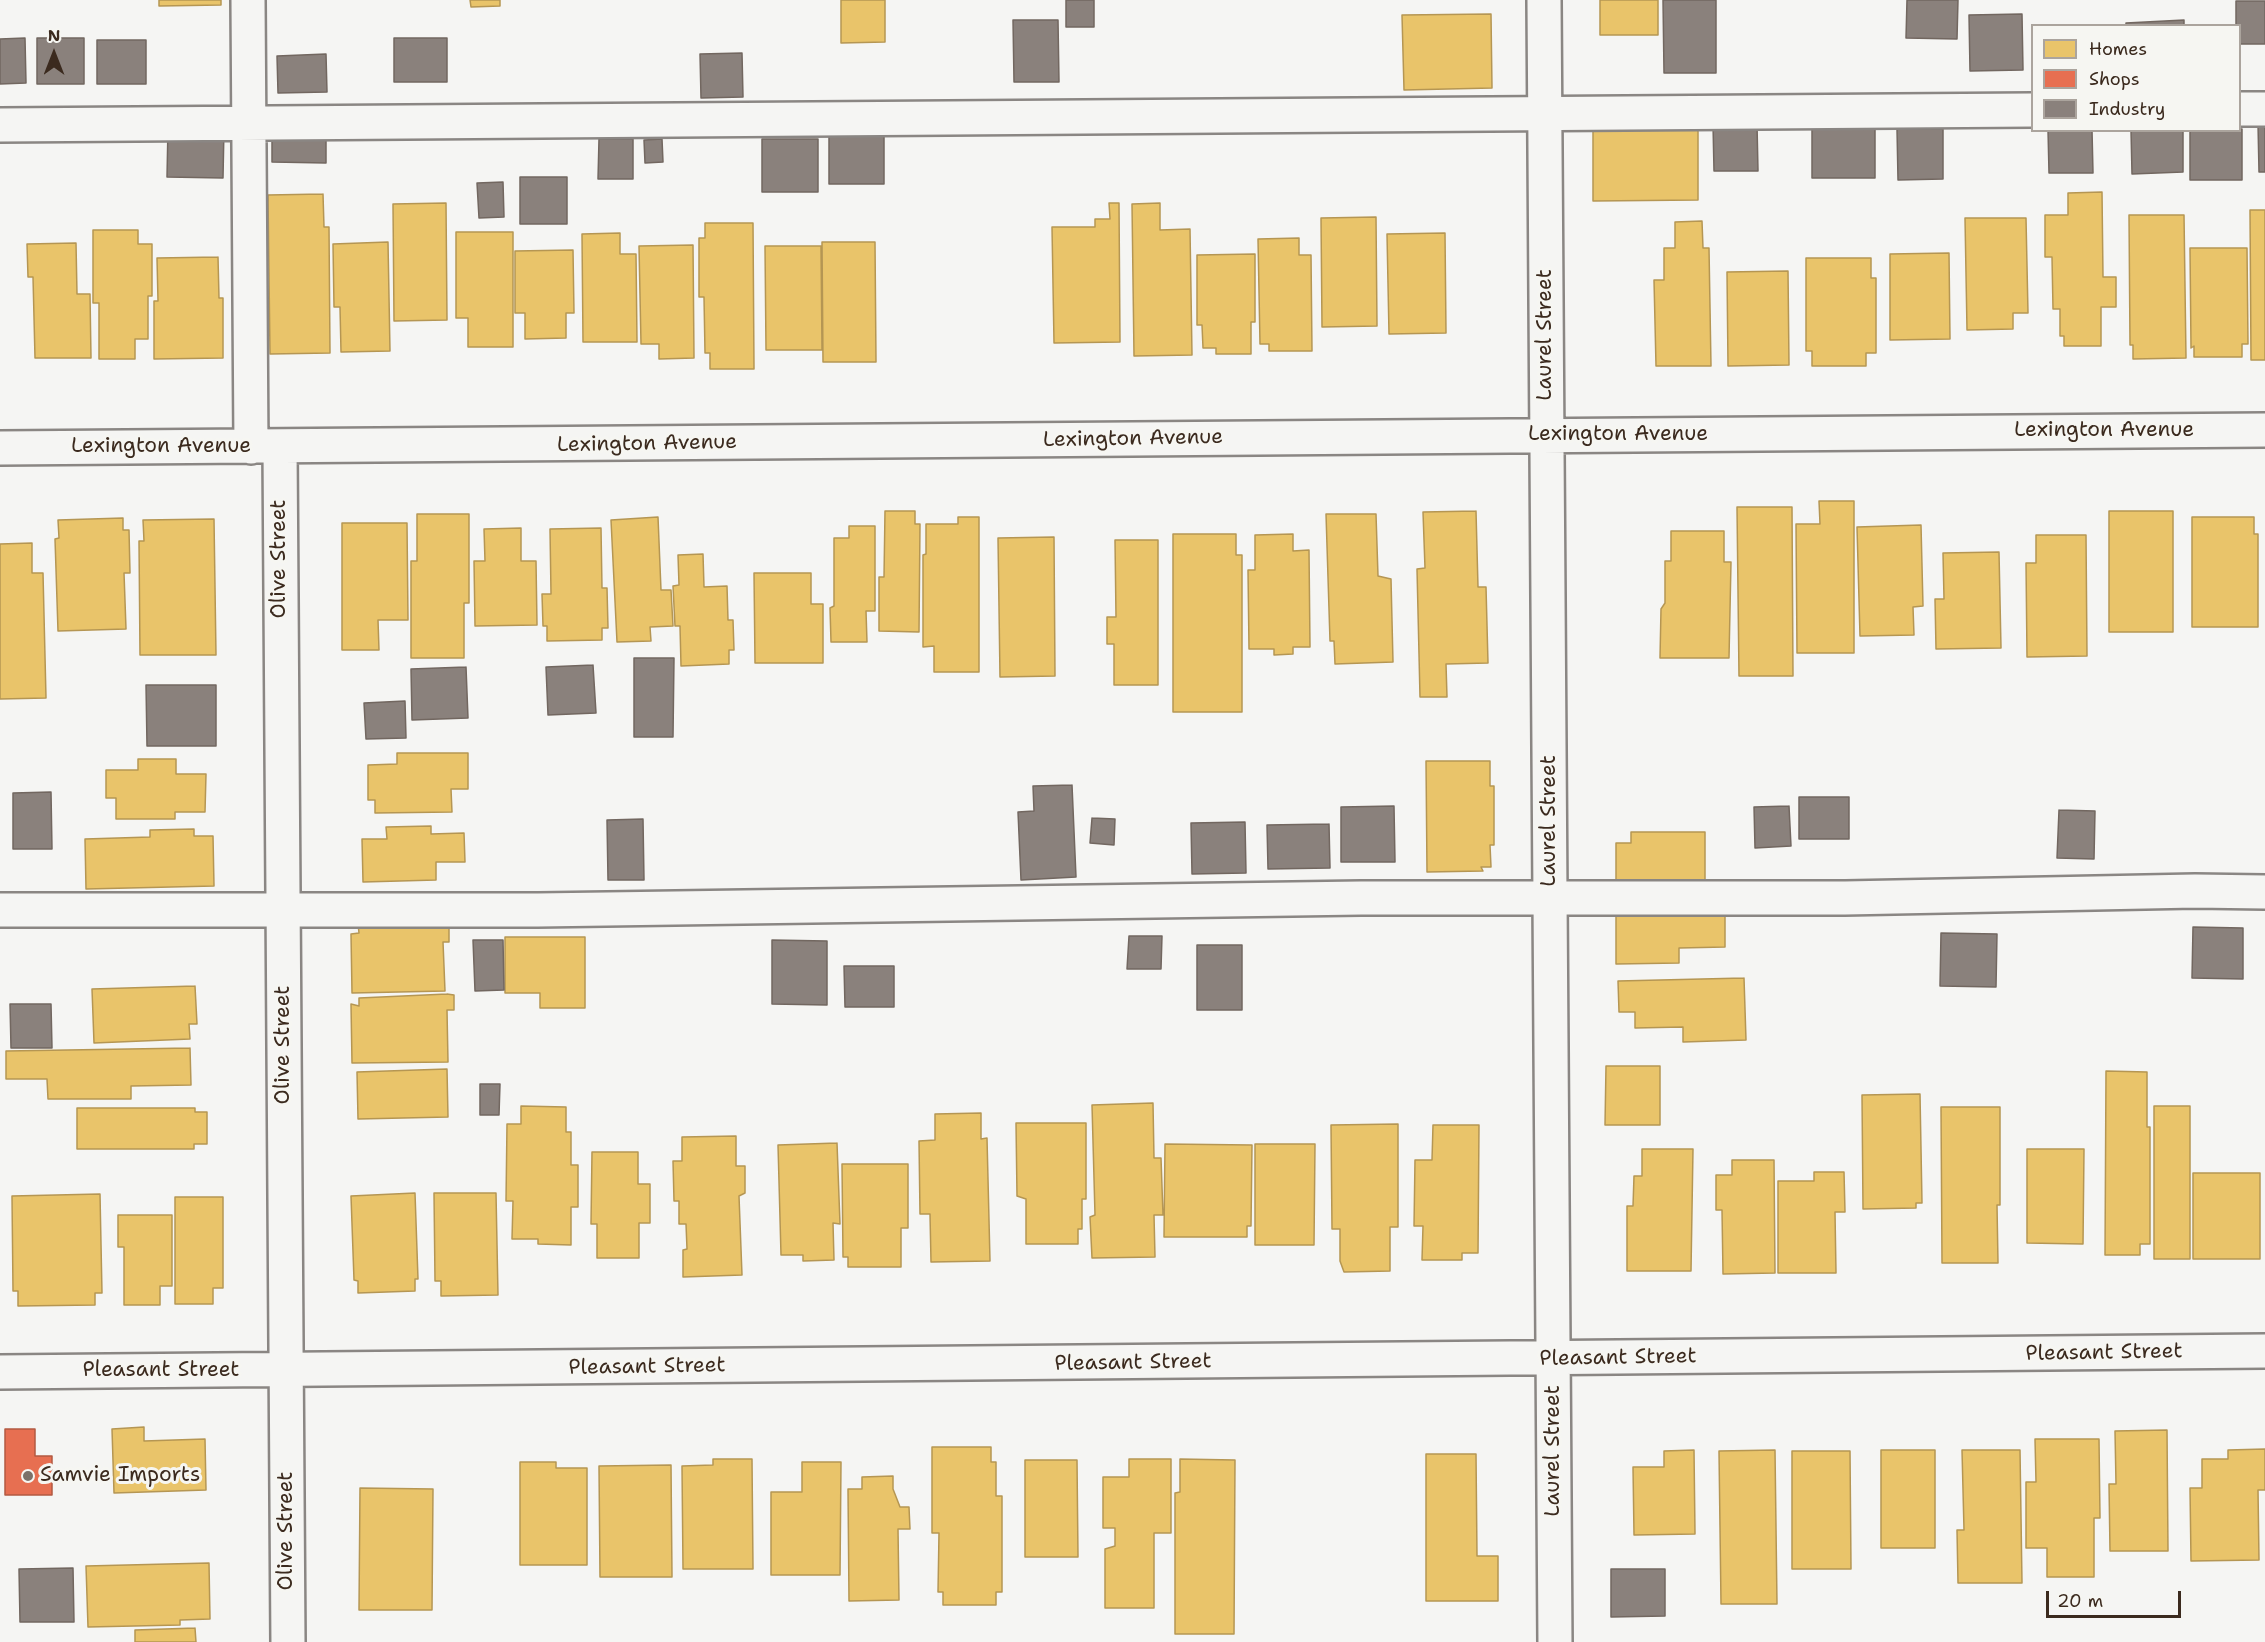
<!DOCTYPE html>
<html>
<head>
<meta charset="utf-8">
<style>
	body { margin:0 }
	#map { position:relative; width:2265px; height:1642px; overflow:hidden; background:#f5f5f3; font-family:"Shantell Sans",sans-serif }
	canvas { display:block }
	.legend { position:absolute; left:2031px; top:24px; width:210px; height:108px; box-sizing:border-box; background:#f6f6f2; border:2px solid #aba49d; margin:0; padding:8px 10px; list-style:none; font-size:18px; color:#3b2a1e }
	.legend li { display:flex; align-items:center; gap:12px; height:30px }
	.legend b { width:30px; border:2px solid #aba49d }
	.north { position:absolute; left:24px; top:24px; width:60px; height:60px; -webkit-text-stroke:4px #f6f6f2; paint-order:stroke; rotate:0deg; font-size:16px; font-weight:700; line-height:24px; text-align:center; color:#3b2a1e }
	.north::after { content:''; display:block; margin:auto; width:21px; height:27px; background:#3b2a1e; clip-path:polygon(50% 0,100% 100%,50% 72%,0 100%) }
	.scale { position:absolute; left:2046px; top:1591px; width:135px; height:27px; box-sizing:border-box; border:3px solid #3b2a1e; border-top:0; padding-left:8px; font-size:18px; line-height:21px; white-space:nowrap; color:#3b2a1e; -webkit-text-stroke:4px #f6f6f2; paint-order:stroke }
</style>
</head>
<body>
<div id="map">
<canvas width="2265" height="1642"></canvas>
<ul class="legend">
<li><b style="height:16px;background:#e9c46a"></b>Homes</li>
<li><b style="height:16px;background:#e76f51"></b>Shops</li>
<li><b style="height:16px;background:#8a817c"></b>Industry</li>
</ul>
<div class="north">N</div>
<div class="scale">20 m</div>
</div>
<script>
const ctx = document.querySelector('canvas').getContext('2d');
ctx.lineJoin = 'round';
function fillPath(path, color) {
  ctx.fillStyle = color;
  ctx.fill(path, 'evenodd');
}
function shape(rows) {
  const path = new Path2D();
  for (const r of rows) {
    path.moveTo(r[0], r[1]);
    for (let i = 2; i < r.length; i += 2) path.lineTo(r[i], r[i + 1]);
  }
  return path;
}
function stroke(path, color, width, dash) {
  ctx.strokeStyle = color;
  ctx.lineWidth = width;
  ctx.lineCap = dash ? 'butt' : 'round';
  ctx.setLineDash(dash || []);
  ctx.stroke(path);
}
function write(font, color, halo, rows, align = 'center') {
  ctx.font = font + ' "Shantell Sans",sans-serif';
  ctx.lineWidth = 6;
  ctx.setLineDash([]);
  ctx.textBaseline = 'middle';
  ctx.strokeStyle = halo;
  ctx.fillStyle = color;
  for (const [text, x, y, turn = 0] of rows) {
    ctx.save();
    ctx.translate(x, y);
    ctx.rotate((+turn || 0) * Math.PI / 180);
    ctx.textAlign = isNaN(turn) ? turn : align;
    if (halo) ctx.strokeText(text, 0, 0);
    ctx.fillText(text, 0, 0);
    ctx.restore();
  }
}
const homes = shape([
	[159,0,221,0,221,5,159,6,159,0],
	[470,0,500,0,500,6,471,7,470,0],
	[841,0,885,0,885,42,841,43,841,0],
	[1600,0,1658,0,1658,35,1600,35,1600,0],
	[1491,14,1492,88,1404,90,1402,15,1491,14],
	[1593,129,1698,129,1698,200,1593,201,1593,129],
	[2102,192,2103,277,2116,277,2116,307,2101,307,2101,346,2064,346,2064,336,2060,336,2060,309,2053,309,2052,257,2045,257,2045,215,2068,215,2068,193,2102,192],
	[323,194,324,227,329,227,330,353,270,354,268,195,323,194],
	[446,203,447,320,394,321,393,204,446,203],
	[1109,203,1119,203,1120,342,1054,343,1052,227,1095,227,1095,219,1110,219,1109,203],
	[1160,203,1160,230,1190,229,1192,355,1134,356,1132,204,1160,203],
	[2250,210,2265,210,2265,360,2251,360,2250,210],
	[2129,215,2184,215,2186,358,2133,359,2133,345,2130,345,2129,215],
	[1376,217,1377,326,1322,327,1321,218,1376,217],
	[1965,218,2026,218,2028,313,2013,313,2013,329,1967,330,1965,218],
	[1702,221,1703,248,1709,248,1711,366,1656,366,1654,280,1664,280,1664,248,1675,248,1675,222,1702,221],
	[705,223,753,223,754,369,710,369,710,353,705,353,704,297,699,297,699,238,705,238,705,223],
	[93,230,138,230,138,244,152,244,152,296,148,296,148,339,135,339,135,359,99,359,99,303,93,303,93,230],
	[456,232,513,232,513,347,468,347,468,318,456,318,456,232],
	[620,233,620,254,636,254,637,342,583,342,582,234,620,233],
	[1445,233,1446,333,1389,334,1387,234,1445,233],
	[1299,238,1299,255,1311,255,1312,351,1269,351,1269,344,1260,344,1258,239,1299,238],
	[388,242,390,351,341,352,340,307,334,307,333,244,388,242],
	[822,242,875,242,876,362,823,362,822,242],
	[76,243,77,294,90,294,91,358,35,358,33,277,28,277,27,244,76,243],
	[693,245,694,358,659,359,659,344,641,344,639,246,693,245],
	[765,246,821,246,822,350,766,350,765,246],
	[2190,248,2247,248,2248,344,2242,344,2242,357,2194,357,2194,346,2191,348,2190,248],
	[573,250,574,313,566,313,566,338,525,339,525,313,515,313,515,251,573,250],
	[1949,253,1950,339,1890,340,1890,254,1949,253],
	[1255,254,1255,322,1251,322,1251,354,1216,354,1216,348,1203,348,1202,325,1197,325,1197,255,1255,254],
	[218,257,219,298,223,298,223,358,154,359,154,301,158,301,157,258,218,257],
	[1806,258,1871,258,1871,278,1876,278,1876,353,1866,353,1866,366,1812,366,1812,351,1806,351,1806,258],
	[1788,271,1789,365,1728,366,1727,272,1788,271],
	[1819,501,1854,501,1854,653,1797,653,1796,524,1820,524,1819,501],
	[1737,507,1792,507,1793,676,1739,676,1737,507],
	[885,511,915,511,915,524,920,524,919,632,879,631,879,577,884,577,885,511],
	[1476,511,1478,587,1486,587,1488,663,1446,664,1447,697,1420,697,1417,569,1425,568,1423,512,1476,511],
	[2109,511,2173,511,2173,632,2109,632,2109,511],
	[417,514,469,514,469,603,464,603,464,658,411,658,411,561,417,561,417,514],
	[1326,514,1376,514,1378,576,1391,579,1393,662,1335,664,1334,641,1330,641,1326,514],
	[658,517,661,590,671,590,673,626,650,627,651,641,617,642,611,520,658,517],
	[958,517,979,517,979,672,934,672,934,646,923,647,923,555,926,554,926,524,958,524,958,517],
	[2192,517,2254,517,2254,534,2258,534,2258,627,2192,627,2192,517],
	[123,518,123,530,129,530,130,573,124,573,126,629,58,631,55,539,59,538,58,520,123,518],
	[214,519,216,655,140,655,139,541,144,541,143,520,214,519],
	[342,523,407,523,408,620,378,620,379,650,342,650,342,523],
	[1921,525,1923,606,1913,607,1914,635,1860,636,1857,527,1921,525],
	[849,526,875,526,875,611,866,611,867,642,831,642,830,608,834,606,834,538,849,538,849,526],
	[521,528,521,561,536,561,537,625,475,626,474,561,485,561,484,529,521,528],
	[601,528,602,588,607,588,608,628,602,628,602,640,547,641,547,626,543,626,542,594,551,594,550,529,601,528],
	[1671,531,1724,531,1724,562,1731,562,1729,658,1660,658,1661,609,1665,603,1665,561,1671,561,1671,531],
	[1173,534,1236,534,1236,555,1242,555,1242,712,1173,712,1173,534],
	[1293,534,1293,551,1309,550,1310,647,1293,647,1293,654,1274,655,1274,649,1249,649,1248,570,1255,570,1255,535,1293,534],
	[2036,535,2086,535,2087,656,2027,657,2026,563,2036,563,2036,535],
	[1054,537,1055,676,1000,677,998,538,1054,537],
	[1115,540,1158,540,1158,685,1114,685,1114,644,1107,644,1107,617,1116,617,1115,540],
	[32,543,32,573,43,573,46,698,0,699,0,544,32,543],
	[1999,552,2001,648,1936,649,1935,599,1944,599,1943,553,1999,552],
	[703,554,704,587,727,586,728,620,733,620,734,650,729,650,729,664,681,666,680,626,675,626,673,586,679,585,678,555,703,554],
	[754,573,811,573,811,604,823,604,823,663,755,663,754,573],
	[397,753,468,753,468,789,451,789,452,812,375,813,375,800,368,800,368,765,397,764,397,753],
	[138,759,176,759,176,774,206,774,205,812,175,812,175,819,116,819,116,798,106,798,106,770,138,770,138,759],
	[1426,761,1490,761,1490,786,1494,786,1494,845,1490,845,1491,867,1481,867,1483,871,1427,872,1426,761],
	[431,826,431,834,464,833,465,862,436,862,436,880,363,882,362,839,387,839,386,827,431,826],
	[194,829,194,836,213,836,214,886,86,889,85,839,150,837,150,830,194,829],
	[1631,832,1705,832,1705,880,1616,881,1616,843,1631,843,1631,832],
	[1616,913,1725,913,1725,947,1679,948,1679,963,1616,964,1616,913],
	[449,921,449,942,443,942,445,991,352,993,351,934,359,933,358,924,449,921],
	[505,937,585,937,585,1008,540,1008,540,993,505,993,505,937],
	[1744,978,1746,1040,1683,1042,1683,1027,1635,1028,1635,1012,1619,1012,1618,981,1744,978],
	[195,986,197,1024,189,1024,190,1039,94,1043,92,989,195,986],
	[447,994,454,995,454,1010,447,1010,448,1062,352,1063,351,1004,359,1006,359,998,447,994],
	[190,1048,191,1085,131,1086,131,1099,48,1099,47,1079,6,1079,6,1051,190,1048],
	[1606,1066,1660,1066,1660,1125,1605,1125,1606,1066],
	[447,1069,448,1117,358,1119,357,1072,447,1069],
	[2106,1071,2147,1072,2147,1127,2150,1127,2150,1244,2140,1244,2140,1255,2105,1255,2106,1071],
	[1920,1094,1922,1203,1916,1203,1916,1208,1863,1209,1862,1095,1920,1094],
	[1153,1103,1154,1158,1161,1158,1163,1215,1154,1215,1155,1257,1092,1258,1090,1217,1095,1215,1092,1105,1153,1103],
	[521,1106,566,1107,566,1132,571,1132,571,1165,578,1165,578,1207,571,1207,571,1245,538,1244,538,1239,512,1239,513,1201,506,1201,507,1124,521,1124,521,1106],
	[2154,1106,2190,1106,2190,1259,2154,1259,2154,1106],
	[1941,1107,2000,1107,2000,1205,1997,1205,1998,1263,1942,1263,1941,1107],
	[77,1108,195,1108,195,1112,207,1112,207,1144,194,1144,194,1149,77,1149,77,1108],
	[981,1113,981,1139,987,1138,990,1261,931,1262,930,1214,920,1214,919,1141,935,1140,935,1114,981,1113],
	[1016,1123,1086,1123,1086,1199,1082,1199,1082,1229,1078,1229,1078,1244,1026,1244,1026,1199,1017,1196,1016,1123],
	[1398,1124,1398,1227,1390,1227,1390,1271,1344,1272,1340,1261,1340,1229,1332,1229,1331,1125,1398,1124],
	[1433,1125,1479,1125,1478,1253,1462,1253,1462,1260,1422,1260,1423,1226,1414,1226,1415,1160,1432,1160,1433,1125],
	[736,1136,736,1166,745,1166,745,1193,739,1196,742,1275,683,1277,683,1250,687,1249,686,1224,679,1224,679,1201,674,1201,673,1161,682,1161,682,1137,736,1136],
	[837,1143,840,1224,833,1223,834,1260,803,1261,803,1255,781,1255,778,1145,837,1143],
	[1165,1144,1252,1145,1251,1226,1247,1226,1247,1237,1164,1237,1165,1144],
	[1255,1144,1315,1144,1314,1245,1255,1245,1255,1144],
	[1642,1149,1693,1149,1691,1271,1627,1271,1627,1206,1633,1206,1634,1176,1642,1176,1642,1149],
	[2027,1149,2084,1149,2083,1244,2027,1243,2027,1149],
	[592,1152,638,1152,638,1184,650,1184,650,1223,639,1223,639,1258,597,1258,597,1224,591,1224,592,1152],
	[1732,1160,1774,1160,1775,1273,1723,1274,1722,1210,1716,1210,1716,1175,1732,1175,1732,1160],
	[842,1164,908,1164,908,1228,901,1228,901,1267,848,1267,848,1257,843,1257,842,1164],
	[1814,1172,1844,1172,1845,1212,1835,1212,1836,1273,1778,1273,1778,1181,1814,1181,1814,1172],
	[2193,1173,2260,1173,2260,1259,2193,1259,2193,1173],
	[415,1193,418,1279,415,1279,415,1291,358,1293,358,1281,354,1280,351,1196,415,1193],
	[434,1193,496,1193,498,1295,441,1296,441,1281,435,1281,434,1193],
	[100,1194,102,1293,95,1293,95,1305,18,1306,18,1291,13,1291,12,1196,100,1194],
	[175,1197,223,1197,223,1288,213,1288,213,1304,175,1304,175,1197],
	[118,1215,172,1215,172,1286,160,1286,160,1305,124,1305,124,1247,118,1247,118,1215],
	[144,1427,144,1441,205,1439,206,1490,114,1493,112,1429,144,1427],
	[2167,1430,2168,1551,2110,1551,2109,1484,2116,1484,2115,1431,2167,1430],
	[2035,1439,2099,1439,2100,1518,2094,1518,2094,1577,2047,1577,2047,1548,2026,1548,2026,1482,2036,1482,2035,1439],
	[932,1447,991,1447,991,1462,996,1462,996,1496,1002,1496,1002,1592,996,1592,996,1605,943,1605,943,1592,938,1592,939,1533,932,1533,932,1447],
	[2265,1449,2265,1490,2258,1490,2259,1560,2191,1561,2190,1488,2202,1488,2202,1459,2228,1459,2228,1450,2265,1449],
	[1694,1450,1695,1534,1634,1535,1633,1467,1664,1467,1664,1451,1694,1450],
	[1775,1450,1777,1604,1721,1604,1719,1451,1775,1450],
	[1881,1450,1935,1450,1935,1548,1881,1548,1881,1450],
	[1962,1450,2020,1450,2022,1583,1958,1583,1957,1530,1964,1530,1962,1450],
	[1792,1451,1850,1451,1851,1569,1792,1569,1792,1451],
	[1426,1454,1476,1454,1477,1556,1498,1556,1498,1601,1426,1601,1426,1454],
	[713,1459,752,1459,753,1569,683,1569,682,1466,713,1465,713,1459],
	[1129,1459,1171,1459,1171,1533,1154,1533,1154,1608,1105,1608,1105,1549,1115,1546,1115,1528,1103,1528,1103,1477,1129,1477,1129,1459],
	[1180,1459,1235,1460,1234,1634,1175,1634,1175,1493,1180,1492,1180,1459],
	[1025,1460,1077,1460,1078,1557,1025,1557,1025,1460],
	[520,1462,556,1462,556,1468,587,1468,587,1565,520,1565,520,1462],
	[802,1462,841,1462,840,1575,771,1575,771,1492,802,1492,802,1462],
	[671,1465,672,1577,600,1577,599,1466,671,1465],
	[893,1476,893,1489,900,1507,909,1507,910,1529,898,1529,899,1600,849,1601,848,1489,862,1489,862,1477,893,1476],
	[360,1488,433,1489,432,1610,359,1610,360,1488],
	[209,1563,210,1619,180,1620,180,1625,88,1627,86,1566,209,1563],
	[195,1628,196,1642,135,1642,135,1630,195,1628]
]);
const shops = shape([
	[5,1429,35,1429,35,1456,52,1456,52,1495,5,1495,5,1429]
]);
const industry = shape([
	[1066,0,1094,0,1094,27,1066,27,1066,0],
	[1663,0,1716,0,1716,73,1664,73,1663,0],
	[1907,0,1958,0,1957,39,1906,38,1907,0],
	[2236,1,2265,1,2265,44,2240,44,2240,26,2236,26,2236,1],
	[2022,14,2023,70,1970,71,1969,15,2022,14],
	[1013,20,1058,20,1059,82,1014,82,1013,20],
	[2184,20,2184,26,2126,26,2126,23,2184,20],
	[25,38,26,83,0,84,0,39,25,38],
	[37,38,84,38,84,84,37,84,37,38],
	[394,38,447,38,447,82,394,82,394,38],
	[97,40,146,40,146,84,97,84,97,40],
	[742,53,743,97,701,98,700,54,742,53],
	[326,54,327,92,278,93,277,56,326,54],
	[2265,123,2265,172,2259,172,2258,124,2265,123],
	[1713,124,1757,124,1758,171,1714,171,1713,124],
	[1812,126,1875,126,1875,178,1812,178,1812,126],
	[168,127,224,128,223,178,167,177,168,127],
	[272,128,326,128,326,163,272,162,272,128],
	[1897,129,1943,129,1943,179,1898,180,1897,129],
	[2240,129,2242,129,2242,180,2190,180,2190,130,2240,130,2240,129],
	[2048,130,2092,130,2093,173,2049,173,2048,130],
	[2131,130,2183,130,2183,172,2132,174,2131,130],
	[829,131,884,131,884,184,829,184,829,131],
	[599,139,633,139,633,179,598,179,599,139],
	[662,139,663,162,645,163,644,140,662,139],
	[762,139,818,139,818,192,762,192,762,139],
	[520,177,567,177,567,224,520,224,520,177],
	[503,182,504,217,479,218,477,183,503,182],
	[634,658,674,658,673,737,634,737,634,658],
	[593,665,596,713,548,715,546,667,593,665],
	[466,667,468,718,412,720,411,669,466,667],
	[146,685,216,685,216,746,147,746,146,685],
	[405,701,406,738,366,739,364,703,405,701],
	[1072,785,1076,877,1021,880,1018,812,1034,811,1033,786,1072,785],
	[51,792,52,849,13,849,13,793,51,792],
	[1799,797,1849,797,1849,839,1799,839,1799,797],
	[1394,806,1395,862,1341,862,1341,807,1394,806],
	[1789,806,1791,846,1755,848,1754,807,1789,806],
	[2059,810,2095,811,2094,859,2057,858,2059,810],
	[1092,818,1115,819,1114,845,1090,843,1092,818],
	[643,819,644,880,608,880,607,820,643,819],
	[1245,822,1246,873,1192,874,1191,823,1245,822],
	[1329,824,1330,868,1268,869,1267,825,1329,824],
	[2193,927,2243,928,2243,979,2192,978,2193,927],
	[1941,933,1997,934,1996,987,1940,986,1941,933],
	[1129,936,1162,936,1161,969,1127,969,1129,936],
	[473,940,503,940,504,990,475,991,473,940],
	[772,940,827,941,827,1005,772,1004,772,940],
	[1197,945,1242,945,1242,1010,1197,1010,1197,945],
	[844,966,894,966,894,1007,845,1007,844,966],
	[10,1004,51,1004,52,1048,11,1048,10,1004],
	[480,1084,500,1084,499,1115,480,1115,480,1084],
	[73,1568,74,1622,20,1622,19,1569,73,1568],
	[1611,1569,1665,1569,1665,1616,1611,1617,1611,1569]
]);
const minor = shape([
	[248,0,251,447],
	[1544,0,1555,1642],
	[2240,109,2265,109],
	[0,125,2032,110],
	[280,447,288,1642],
	[0,448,2265,430],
	[0,910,538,910,1361,898,1845,898,2195,891,2265,892],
	[0,1372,2265,1351]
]);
const markers = [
	[28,1476,6,"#7c7169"]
];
const streetNames = [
	["Laurel Street",1546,335,-90],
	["Lexington Avenue",2104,431],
	["Lexington Avenue",1618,435],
	["Lexington Avenue",1133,439,-1],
	["Lexington Avenue",647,444,-1],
	["Lexington Avenue",161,447],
	["Olive Street",280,559,-90],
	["Laurel Street",1550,821,-90],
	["Olive Street",284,1045,-90],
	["Pleasant Street",2104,1353,-1],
	["Pleasant Street",1618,1358,-1],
	["Pleasant Street",1133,1363,-1],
	["Pleasant Street",647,1367,-1],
	["Pleasant Street",161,1371],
	["Laurel Street",1554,1451,-90],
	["Olive Street",287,1531,-90]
];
const poiNames = [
	["Samvie Imports",40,1476]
];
fillPath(homes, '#e9c46a');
stroke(homes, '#b59653', 1.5);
fillPath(shops, '#e76f51');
stroke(shops, '#b35a42', 1.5);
fillPath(industry, '#8a817c');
stroke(industry, '#726760', 1.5);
stroke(minor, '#8a8683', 38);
stroke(minor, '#f5f5f3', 33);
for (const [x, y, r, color] of markers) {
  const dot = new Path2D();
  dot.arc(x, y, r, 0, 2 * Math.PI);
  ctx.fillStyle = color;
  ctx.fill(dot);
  stroke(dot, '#f6f6f2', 2);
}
write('21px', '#3b2a1e', '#f6f6f2', streetNames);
write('21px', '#3b2a1e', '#f6f6f2', poiNames, 'left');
</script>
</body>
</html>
